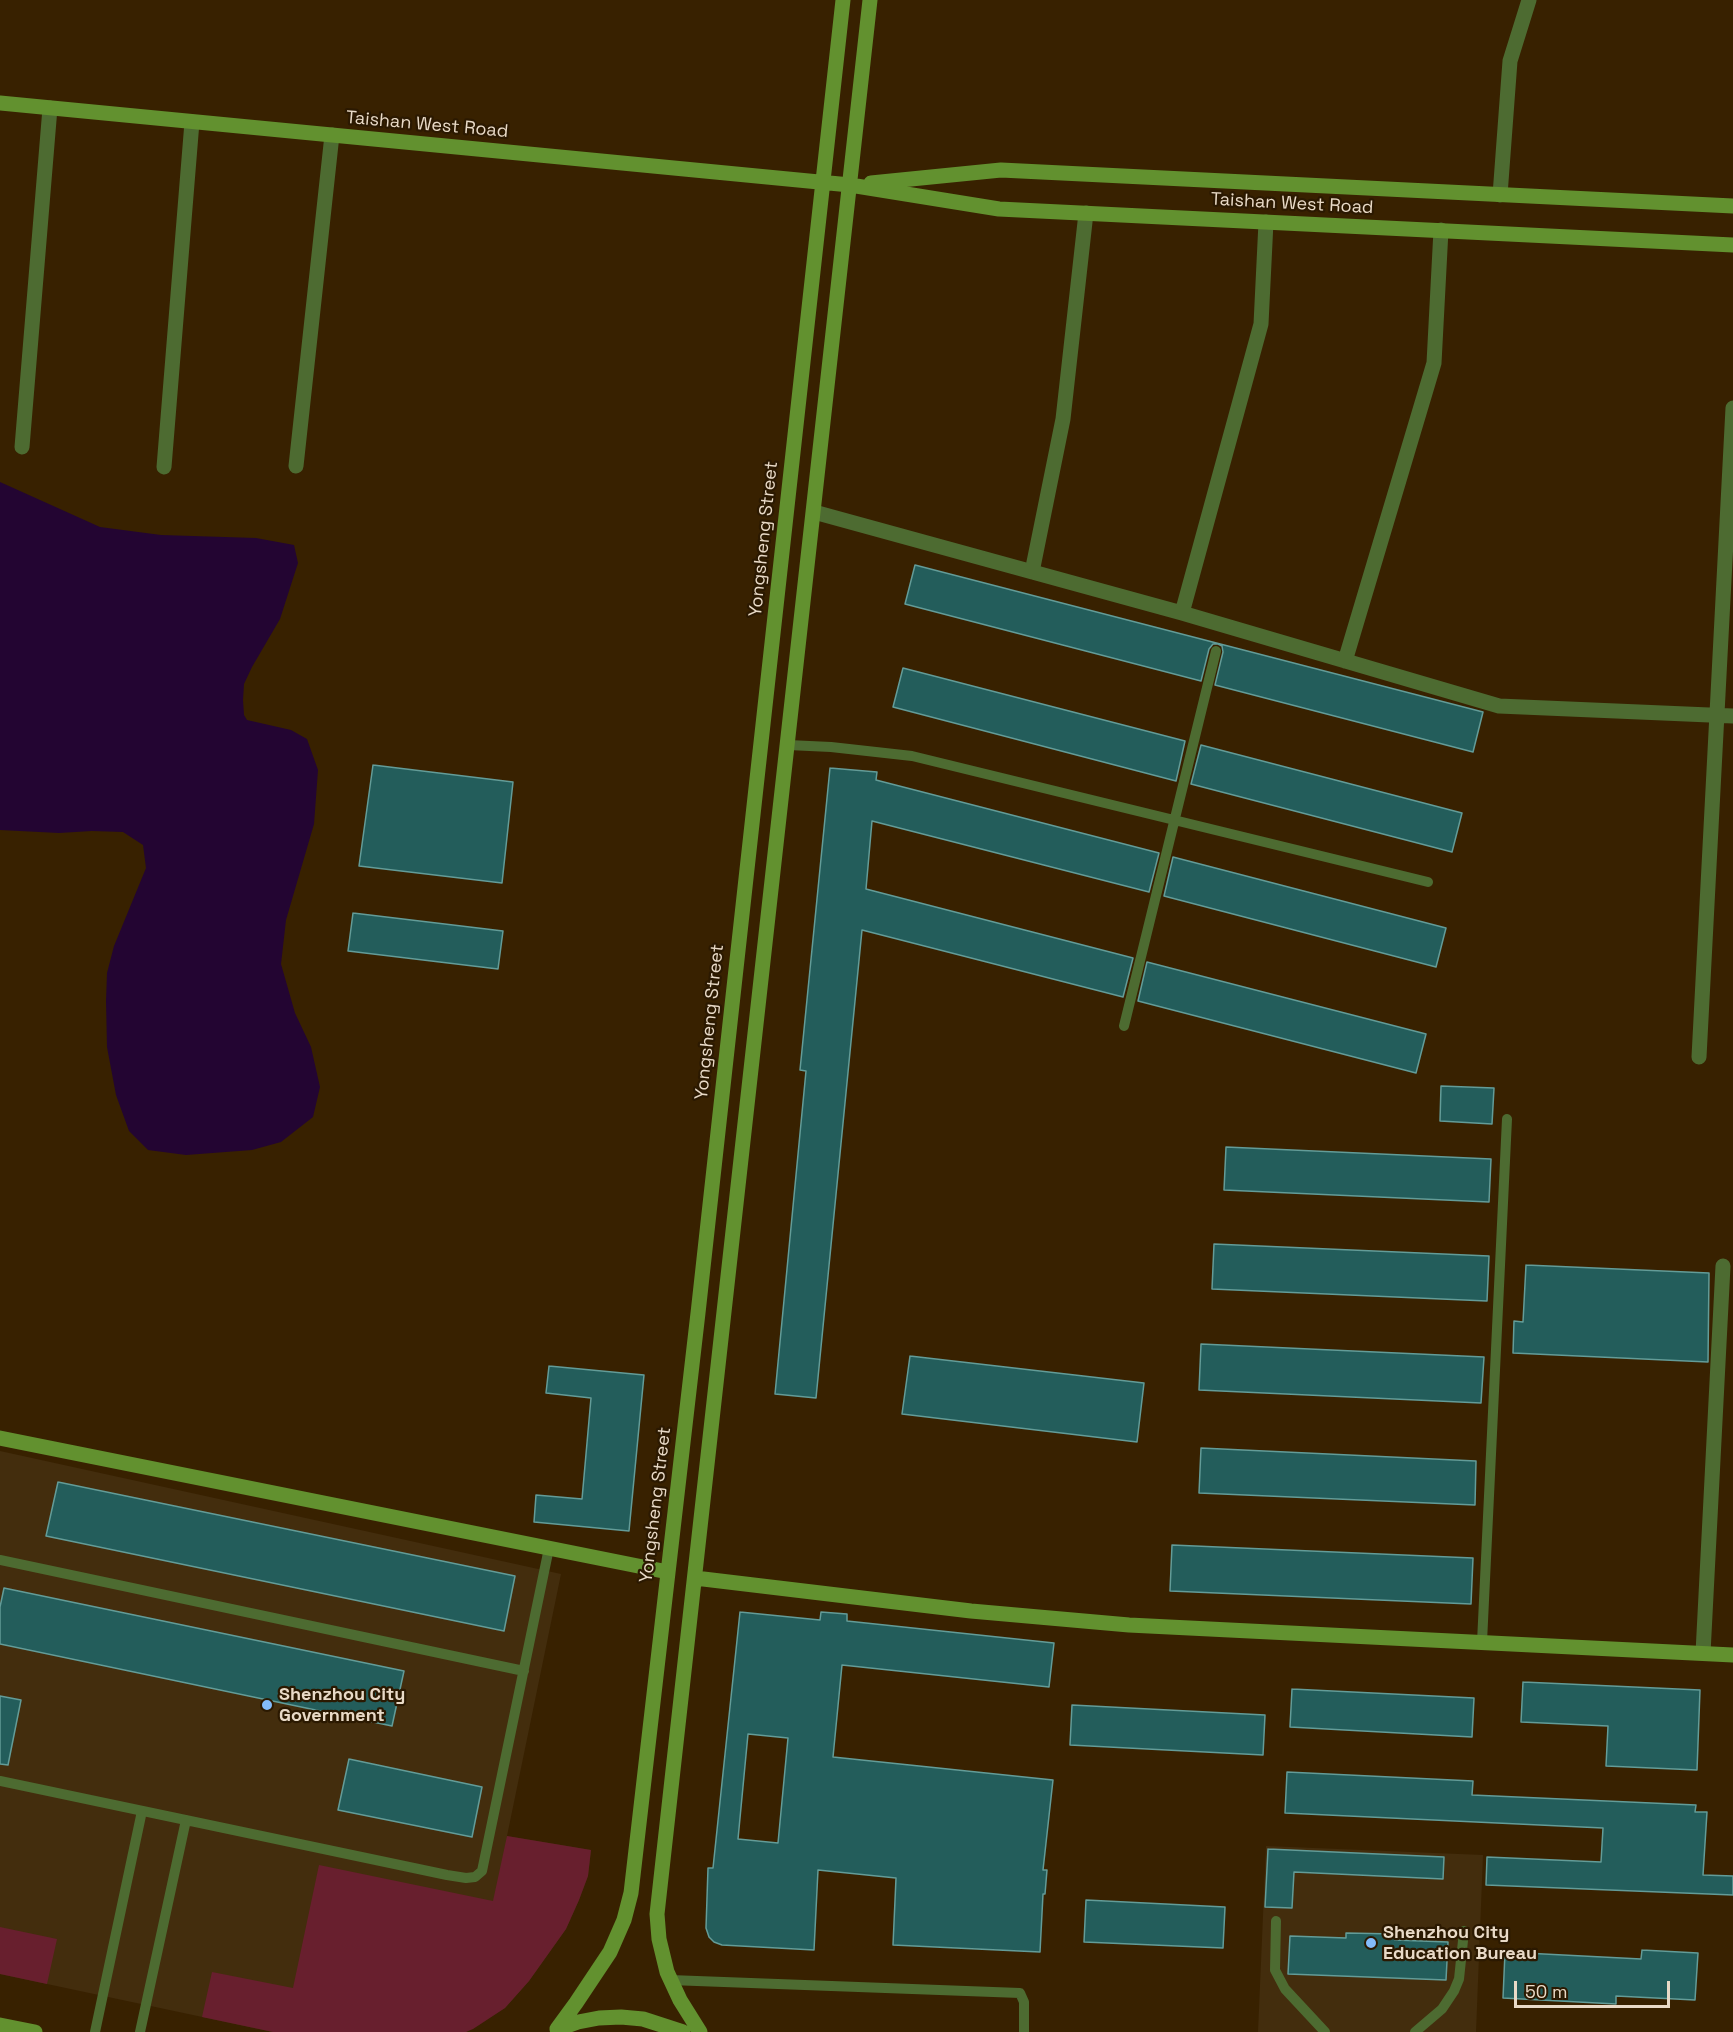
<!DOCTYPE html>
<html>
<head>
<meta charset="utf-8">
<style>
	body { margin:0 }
	#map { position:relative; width:1733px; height:2032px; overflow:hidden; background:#382100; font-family:"Space Grotesk",sans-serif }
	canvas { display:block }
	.scale { position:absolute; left:1514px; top:1981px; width:156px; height:27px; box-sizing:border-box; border:3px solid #e9dac7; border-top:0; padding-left:8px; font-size:18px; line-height:21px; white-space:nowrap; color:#e9dac7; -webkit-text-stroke:4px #2b1901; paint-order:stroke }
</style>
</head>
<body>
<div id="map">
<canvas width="1733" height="2032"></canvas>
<div class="scale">50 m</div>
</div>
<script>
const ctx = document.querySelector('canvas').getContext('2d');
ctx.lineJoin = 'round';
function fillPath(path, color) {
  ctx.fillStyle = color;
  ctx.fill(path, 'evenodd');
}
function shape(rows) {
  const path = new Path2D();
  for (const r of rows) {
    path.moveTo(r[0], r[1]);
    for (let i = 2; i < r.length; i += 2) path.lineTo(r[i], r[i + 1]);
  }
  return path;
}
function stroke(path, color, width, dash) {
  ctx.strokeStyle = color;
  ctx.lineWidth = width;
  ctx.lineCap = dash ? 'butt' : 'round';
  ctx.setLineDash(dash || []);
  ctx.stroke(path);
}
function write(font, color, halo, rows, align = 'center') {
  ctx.font = font + ' "Space Grotesk",sans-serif';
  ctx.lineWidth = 4.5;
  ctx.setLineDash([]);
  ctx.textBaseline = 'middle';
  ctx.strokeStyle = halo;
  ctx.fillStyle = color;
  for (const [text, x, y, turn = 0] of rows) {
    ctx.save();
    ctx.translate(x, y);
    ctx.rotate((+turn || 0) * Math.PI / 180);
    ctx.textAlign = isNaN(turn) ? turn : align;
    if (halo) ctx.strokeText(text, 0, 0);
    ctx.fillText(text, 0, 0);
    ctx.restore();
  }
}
const built = shape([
	[0,1451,561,1574,507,1836,591,1850,588,1876,579,1900,566,1929,529,1981,505,2008,466,2032,273,2032,0,1974],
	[1266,1846,1483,1855,1476,2032,1258,2032]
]);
const green = shape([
	[507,1836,591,1850,588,1876,579,1900,566,1929,529,1981,505,2008,473,2029,466,2032,273,2032,202,2017,212,1972,293,1988,319,1865,493,1901],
	[0,1927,57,1939,47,1984,0,1974]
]);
const water = shape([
	[0,482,100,527,161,535,256,538,294,545,298,563,280,619,252,667,244,684,243,700,244,715,247,720,291,730,307,739,318,770,314,824,286,920,281,964,295,1013,311,1047,320,1087,313,1117,281,1142,252,1150,186,1155,148,1150,129,1131,116,1095,107,1047,106,1001,107,973,114,946,146,868,143,845,123,832,92,831,59,833,0,830]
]);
const building = shape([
	[915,565,1483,712,1473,752,1215,685,1223,652,1222,646,1218,644,1213,644,1209,649,1201,681,905,604,915,565],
	[903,668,1185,741,1176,781,893,707,903,668],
	[1201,745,1462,813,1452,852,1191,784,1201,745],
	[373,765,513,782,502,883,359,866,373,765],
	[830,768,877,772,876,780,1159,853,1149,892,872,821,866,889,1133,958,1123,997,862,930,816,1398,775,1394,806,1071,800,1070,830,768],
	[1173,857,1446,928,1436,967,1164,896,1173,857],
	[353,913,503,931,498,969,348,951,353,913],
	[1147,962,1426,1034,1416,1073,1138,1001,1147,962],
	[1441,1086,1494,1088,1492,1124,1440,1121,1441,1086],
	[1226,1147,1491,1159,1489,1202,1224,1190,1226,1147],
	[1214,1244,1489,1256,1487,1301,1212,1289,1214,1244],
	[1526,1265,1709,1273,1708,1362,1513,1353,1514,1321,1523,1322,1526,1265],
	[1201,1344,1484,1357,1481,1403,1199,1390,1201,1344],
	[910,1356,1144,1383,1137,1442,902,1414,910,1356],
	[549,1366,644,1375,629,1531,534,1522,536,1495,582,1499,591,1398,546,1393,549,1366],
	[1201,1448,1476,1461,1475,1505,1199,1493,1201,1448],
	[58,1482,515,1576,504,1631,46,1536,58,1482],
	[1172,1545,1473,1558,1471,1604,1170,1591,1172,1545],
	[4,1588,404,1671,392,1726,0,1644,0,1607,4,1588],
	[740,1612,820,1620,821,1612,847,1614,847,1621,1054,1643,1049,1687,842,1665,833,1757,1053,1780,1043,1870,1047,1870,1045,1894,1043,1894,1040,1952,893,1945,896,1878,818,1870,814,1950,722,1945,714,1942,709,1937,706,1928,708,1868,713,1868,740,1612],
	[748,1734,788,1738,778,1843,738,1839,748,1734],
	[1523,1682,1700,1690,1697,1770,1606,1766,1608,1726,1521,1722,1523,1682],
	[1292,1689,1474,1698,1472,1737,1290,1727,1292,1689],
	[0,1696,21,1700,8,1765,0,1764,0,1696],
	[1072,1705,1265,1715,1263,1755,1070,1745,1072,1705],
	[349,1759,482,1787,472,1837,338,1810,349,1759],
	[1287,1772,1473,1781,1472,1795,1696,1805,1695,1812,1707,1812,1703,1875,1733,1876,1733,1895,1486,1885,1487,1857,1601,1862,1603,1828,1285,1813,1287,1772],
	[1268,1849,1444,1857,1443,1879,1294,1872,1292,1908,1265,1907,1268,1849],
	[1086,1900,1225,1907,1223,1948,1084,1942,1086,1900],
	[1346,1933,1396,1934,1395,1940,1448,1942,1446,1980,1288,1974,1290,1936,1346,1938,1346,1933],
	[1642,1950,1698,1953,1695,2000,1616,1996,1616,2004,1503,1998,1505,1952,1641,1959,1642,1950]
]);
const lane = shape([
	[788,745,831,747,912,756,1428,882],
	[1124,1026,1216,651],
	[0,1560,524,1671],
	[1482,1642,1507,1119],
	[0,1781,447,1875,466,1878,475,1877,482,1871,549,1548],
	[1276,1921,1275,1970,1285,1989,1325,2032],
	[670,1980,1020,1993,1024,2002,1024,2032],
	[95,2032,142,1811],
	[140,2032,186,1820],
	[1415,2032,1442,2009,1454,1991,1459,1979,1464,1931]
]);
const street = shape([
	[1500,195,1510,61,1529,0],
	[22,447,50,108],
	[296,466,332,135],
	[164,467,192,122],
	[814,512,1182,613,1499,706,1733,716],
	[1032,572,1063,419,1086,213],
	[1182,613,1261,324,1266,222],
	[1345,661,1434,363,1441,230],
	[1699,1057,1733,408],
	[1703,1653,1723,1266]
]);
const secondary = shape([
	[0,103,850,185,999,209,1733,245],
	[871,183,1001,170,1733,206],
	[0,1438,668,1572],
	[695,1578,971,1611,1129,1625,1733,1655],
	[0,2025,35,2032],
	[557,2029,576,2003,610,1952,624,1920,631,1893,698,1313,843,0],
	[558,2029,578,2022,599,2018,621,2017,643,2019,683,2032],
	[700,2032,680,2000,667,1972,659,1939,657,1914,870,0]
]);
const markers = [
	[267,1705,6,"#83bcfb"],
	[1371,1943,6,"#83bcfb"]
];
const streetNames = [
	["Taishan West Road",427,125,5],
	["Taishan West Road",1292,204,3],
	["Yongsheng Street",764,539,-84],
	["Yongsheng Street",710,1022,-84],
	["Yongsheng Street",656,1505,-83]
];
const poiNames = [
	["Shenzhou City",279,1695],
	["Government",279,1716],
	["Shenzhou City",1383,1933],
	["Education Bureau",1383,1954]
];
fillPath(built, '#432d0d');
fillPath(green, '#681f2e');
fillPath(water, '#230532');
fillPath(building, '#235d5b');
stroke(building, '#639c98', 1.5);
stroke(lane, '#4d6b31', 10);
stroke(street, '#4d6b31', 15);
stroke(secondary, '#62912f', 15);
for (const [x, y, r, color] of markers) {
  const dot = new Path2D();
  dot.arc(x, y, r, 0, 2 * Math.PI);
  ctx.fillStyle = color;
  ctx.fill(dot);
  stroke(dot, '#2b1901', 2);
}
write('18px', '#e9dac7', '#2b1901', streetNames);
write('bold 18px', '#e9dac7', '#2b1901', poiNames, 'left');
</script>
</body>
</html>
